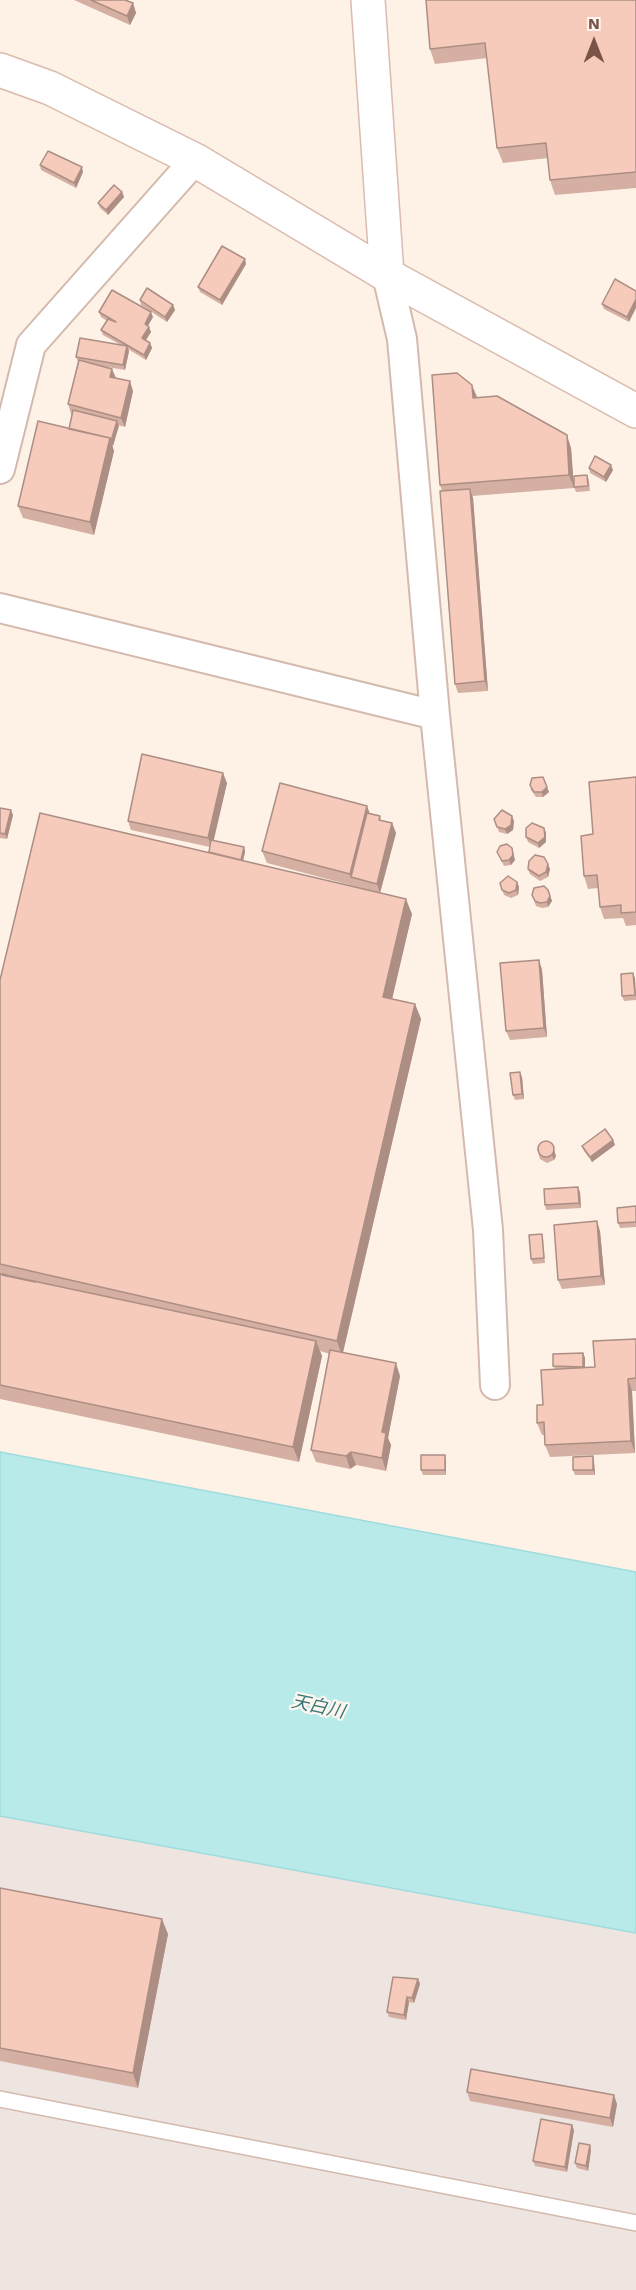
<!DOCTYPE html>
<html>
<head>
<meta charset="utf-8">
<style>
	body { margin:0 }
	#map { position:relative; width:636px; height:2290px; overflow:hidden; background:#fef2e7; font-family:"Work Sans",sans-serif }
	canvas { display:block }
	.north { position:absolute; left:564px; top:12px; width:60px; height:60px; -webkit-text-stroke:4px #fff7ef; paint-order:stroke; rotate:0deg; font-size:16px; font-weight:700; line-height:24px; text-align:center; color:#7b5448 }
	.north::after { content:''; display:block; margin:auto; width:21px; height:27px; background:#7b5448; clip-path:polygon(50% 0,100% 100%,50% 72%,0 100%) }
</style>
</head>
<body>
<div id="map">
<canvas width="636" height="2290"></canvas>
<div class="north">N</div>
</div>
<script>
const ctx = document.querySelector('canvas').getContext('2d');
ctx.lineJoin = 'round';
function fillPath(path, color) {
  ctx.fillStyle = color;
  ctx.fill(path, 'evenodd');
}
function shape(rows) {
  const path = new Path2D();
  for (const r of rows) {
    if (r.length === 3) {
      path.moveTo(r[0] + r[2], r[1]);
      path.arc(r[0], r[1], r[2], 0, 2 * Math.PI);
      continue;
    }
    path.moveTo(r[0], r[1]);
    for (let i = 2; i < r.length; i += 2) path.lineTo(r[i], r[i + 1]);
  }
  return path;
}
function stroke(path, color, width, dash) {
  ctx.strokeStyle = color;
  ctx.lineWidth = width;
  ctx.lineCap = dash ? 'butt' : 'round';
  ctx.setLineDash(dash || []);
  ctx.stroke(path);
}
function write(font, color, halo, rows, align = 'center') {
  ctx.font = font + ' "Work Sans","Noto Sans JP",sans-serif';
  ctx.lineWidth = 4.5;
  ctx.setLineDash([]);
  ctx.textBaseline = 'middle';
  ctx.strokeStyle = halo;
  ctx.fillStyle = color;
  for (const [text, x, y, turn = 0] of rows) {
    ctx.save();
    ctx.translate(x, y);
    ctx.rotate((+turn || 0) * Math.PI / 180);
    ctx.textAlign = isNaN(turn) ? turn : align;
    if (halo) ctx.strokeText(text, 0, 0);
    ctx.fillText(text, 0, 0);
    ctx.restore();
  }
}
const industrial = shape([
	[0,1816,636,1933,636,2290,0,2290]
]);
const water = shape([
	[0,1452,636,1572,636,1933,0,1816,0,1452]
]);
const lane = shape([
	[0,2099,636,2223]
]);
const street = shape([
	[387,275,402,339,435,715,488,1230,495,1385],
	[0,469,31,345,195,160],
	[0,608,435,715]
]);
const secondary = shape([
	[368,0,387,275],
	[0,70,50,88,195,160,387,275,636,411]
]);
const wall = shape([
	[74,0,127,0,133,3,136,13,130,25],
	[636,0,636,188,555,195,550,180,548,158,503,163,497,148,487,58,435,64,430,49],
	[40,165,83,172,76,188,41,170],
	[122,192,124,197,108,215,100,208,98,203],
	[246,264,222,305,200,292,198,287],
	[615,279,629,322,604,309,602,304],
	[140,300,173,305,175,310,167,322,141,305],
	[99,312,153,317,148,326,151,332,146,340,150,343,152,348,146,360,128,349,129,351,125,370,101,366,133,391,125,427,118,425,113,446,112,446,114,451,94,535,23,518,18,506,69,429,72,414,71,414,68,404,78,362,76,357,121,345,103,335,101,330,107,321,101,317],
	[477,398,571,448,574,488,472,496,473,498,488,691,458,693,455,684,442,491,440,485],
	[589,468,613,470,606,482,590,473],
	[587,475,589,480,590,491,576,492,574,487],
	[636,777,636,925,626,926,623,918,604,919,600,907,598,888,588,889,584,876,593,834],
	[227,783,213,840,244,847,245,852,243,861,365,889,267,863,262,851,370,813,380,816,381,820,392,823,396,833,380,893,412,914,392,999,415,1004,421,1019,343,1353,400,1376,388,1438,391,1445,386,1471,356,1465,350,1469,316,1462,311,1450,330,1354,320,1351,322,1356,299,1462,0,1399,0,980,209,853,210,847,131,830,128,821],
	[530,785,549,792,543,797,536,797,531,790],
	[0,808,13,815,7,839,0,838],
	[494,819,514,821,513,830,507,834,499,832],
	[544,828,546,833,546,842,539,848,528,842,526,837],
	[512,848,515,860,511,865,504,866,497,852],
	[528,869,550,869,548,877,540,881,530,874],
	[517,882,519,887,518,895,511,898,504,895,500,883],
	[548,890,552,901,548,907,542,908,536,906,532,895],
	[539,960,542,970,547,1037,510,1040,506,1031],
	[635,978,636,1000,624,1001,622,996],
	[522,1077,524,1099,515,1100,513,1095],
	[613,1140,615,1145,592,1162,584,1151,582,1146],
	[537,1149,556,1156,554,1160,547,1163,540,1159],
	[580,1192,581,1208,546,1210,545,1205],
	[636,1206,636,1227,620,1228,618,1223],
	[600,1231,605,1285,562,1289,558,1280],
	[543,1239,545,1263,533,1264,531,1259],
	[636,1339,636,1391,632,1391,635,1453,550,1457,545,1445,545,1435,542,1435,537,1423,555,1369,553,1366,583,1353,585,1358,585,1367,595,1367],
	[593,1456,594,1461,595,1475,575,1475,573,1470],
	[446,1460,446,1475,423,1475,421,1470],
	[0,1888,168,1934,138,2088,0,2061],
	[418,1979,420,1984,414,2003,409,2002,406,2020,389,2017,387,2012],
	[467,2092,617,2104,613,2127,470,2101],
	[574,2130,567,2172,535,2166,533,2161],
	[590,2145,591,2150,588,2171,577,2168,575,2163]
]);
const shadedWall = shape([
	[133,3,136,13,130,25,127,16],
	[82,167,83,172,76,188,74,183],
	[122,192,124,197,108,215,106,210],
	[245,259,246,264,222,305,220,300],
	[636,299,636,308,629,322,627,317],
	[173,305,175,310,167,322,165,317],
	[151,312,153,317,146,329,145,324],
	[149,327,151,332,144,343,142,338],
	[150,343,152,348,146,360,144,355],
	[127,346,129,351,125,370,123,365],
	[112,369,116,378,110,377],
	[130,381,133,391,125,427,121,418],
	[472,385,477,397,473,398],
	[117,421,119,426,113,446,111,441],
	[567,435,571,448,574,488,569,475],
	[110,438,114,451,94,535,90,522],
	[611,465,613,470,606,482,604,477],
	[470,489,473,498,488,691,485,681],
	[223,773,227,783,212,848,208,838],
	[547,787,549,792,543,797,542,792],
	[367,806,372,819,351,877,350,874],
	[11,810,13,815,7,839,5,834],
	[512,816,514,821,513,830,507,834,505,829],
	[392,823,396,833,380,893,377,884],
	[544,828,546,833,546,842,539,848,538,843],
	[244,847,245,852,242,865,241,860],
	[512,848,515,860,511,865,509,860],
	[548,864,550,869,548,877,546,872],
	[517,882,519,887,518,895,516,890],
	[548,890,552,901,548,907,547,902],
	[406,899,412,914,389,1012,383,997],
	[539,960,542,970,547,1037,544,1028],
	[633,973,635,978,636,999,635,995],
	[415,1004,421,1019,342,1356,337,1341],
	[520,1072,522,1077,524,1099,522,1094],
	[613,1140,615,1145,592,1162,590,1157],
	[552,1143,556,1156,554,1160,552,1155],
	[578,1187,580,1192,581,1208,579,1203],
	[597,1221,600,1231,605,1285,601,1276],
	[316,1341,322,1356,299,1462,293,1447],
	[583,1353,585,1358,585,1373,583,1368],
	[396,1363,400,1376,388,1438,391,1445,386,1471,382,1458,382,1432],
	[628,1379,632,1391,635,1453,631,1441],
	[351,1452,356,1465,350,1469,346,1456],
	[445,1455,446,1460,446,1475,445,1470],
	[593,1456,594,1461,595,1475,593,1470],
	[162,1919,168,1934,138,2088,133,2073],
	[418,1979,420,1984,414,2003,412,1998],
	[407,1997,409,2002,406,2020,404,2015],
	[614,2095,617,2104,613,2127,610,2118],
	[572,2125,574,2130,567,2172,565,2167],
	[590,2145,591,2150,588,2171,586,2166]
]);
const building = shape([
	[91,0,125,0,133,3,127,16,91,0],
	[426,0,636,0,636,172,550,180,546,143,497,148,485,43,430,49,426,0],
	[48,151,82,167,74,183,40,165,48,151],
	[114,185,122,192,106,210,98,203,114,185],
	[222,246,245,259,220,300,198,287,222,246],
	[615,279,636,291,636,299,627,317,602,304,615,279],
	[147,288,173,305,165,317,140,300,147,288],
	[112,290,151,312,145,324,149,327,142,338,150,343,144,355,101,330,108,319,116,322,99,312,112,290],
	[80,338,127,346,123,365,76,357,80,338],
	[79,360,112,369,110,377,130,381,121,418,68,404,79,360],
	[457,373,472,385,473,398,497,396,567,435,569,475,440,485,432,375,457,373],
	[73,410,117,421,111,441,110,438,69,429,73,410],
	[38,421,110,438,90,522,18,506,38,421],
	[595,456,611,465,604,477,589,468,595,456],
	[587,475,588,486,574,487,574,476,587,475],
	[470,489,485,681,455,684,440,491,470,489],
	[142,754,223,773,208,838,128,821,142,754],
	[543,777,547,787,542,792,534,792,530,785,532,778,543,777],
	[636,777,636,912,621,913,621,905,600,907,597,875,584,876,581,836,593,834,589,782,636,777],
	[280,783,367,806,350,874,262,851,280,783],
	[0,808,11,810,5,834,0,833,0,808],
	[502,810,512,816,511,825,505,829,497,827,494,819,502,810],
	[40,813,406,899,383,997,415,1004,337,1341,0,1264,0,980,40,813],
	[367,813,380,816,379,820,392,823,377,884,351,877,367,813],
	[532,823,544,828,545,837,538,843,526,837,526,828,532,823],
	[211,840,244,847,241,860,209,852,211,840],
	[507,844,512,848,513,855,509,860,502,861,497,852,500,846,507,844],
	[535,855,544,857,548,864,546,872,539,876,528,869,529,861,535,855],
	[508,876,517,882,516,890,509,893,502,890,500,883,508,876],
	[544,886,548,890,550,896,547,902,540,903,535,901,532,895,534,888,544,886],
	[539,960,544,1028,506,1031,500,963,539,960],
	[633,973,635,995,622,996,621,974,633,973],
	[520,1072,522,1094,513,1095,510,1073,520,1072],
	[605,1129,613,1140,590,1157,582,1146,605,1129],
	[546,1149,8],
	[578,1187,579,1203,545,1205,544,1189,578,1187],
	[636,1206,636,1222,618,1223,617,1208,636,1206],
	[597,1221,601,1276,558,1280,554,1225,597,1221],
	[542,1234,544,1258,531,1259,529,1235,542,1234],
	[0,1274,316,1341,293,1447,0,1385,0,1274],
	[2,1274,35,1282,2,1275,2,1274],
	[636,1339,636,1378,628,1379,631,1441,545,1445,544,1422,537,1423,537,1405,543,1405,541,1370,595,1367,593,1341,636,1339],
	[330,1350,396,1363,382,1432,386,1433,382,1458,351,1452,346,1456,311,1450,330,1350],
	[583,1353,583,1367,553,1366,553,1354,583,1353],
	[421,1455,445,1455,445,1470,421,1470,421,1455],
	[593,1456,593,1470,573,1470,573,1457,593,1456],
	[0,1888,162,1919,133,2073,0,2048,0,1888],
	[393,1977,418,1979,412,1998,407,1997,404,2015,387,2012,393,1977],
	[471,2069,614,2095,610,2118,467,2092,471,2069],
	[541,2119,572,2125,565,2167,533,2161,541,2119],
	[579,2143,590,2145,586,2166,575,2163,579,2143]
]);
const waterNames = [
	["天白川",318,1707,12]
];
fillPath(industrial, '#eee5e1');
fillPath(water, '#b9eaea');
stroke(water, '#9edcdd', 1.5);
stroke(lane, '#d4baae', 18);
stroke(street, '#d4baae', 32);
stroke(secondary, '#dabbad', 36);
stroke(lane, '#fff', 15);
stroke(street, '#fff', 28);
stroke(secondary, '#fff', 33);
fillPath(wall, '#d4afa2');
fillPath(shadedWall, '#ac8e84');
fillPath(building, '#f6cbbc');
stroke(building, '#ac8e84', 1.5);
write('italic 18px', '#37777a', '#fff7ef', waterNames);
</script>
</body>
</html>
